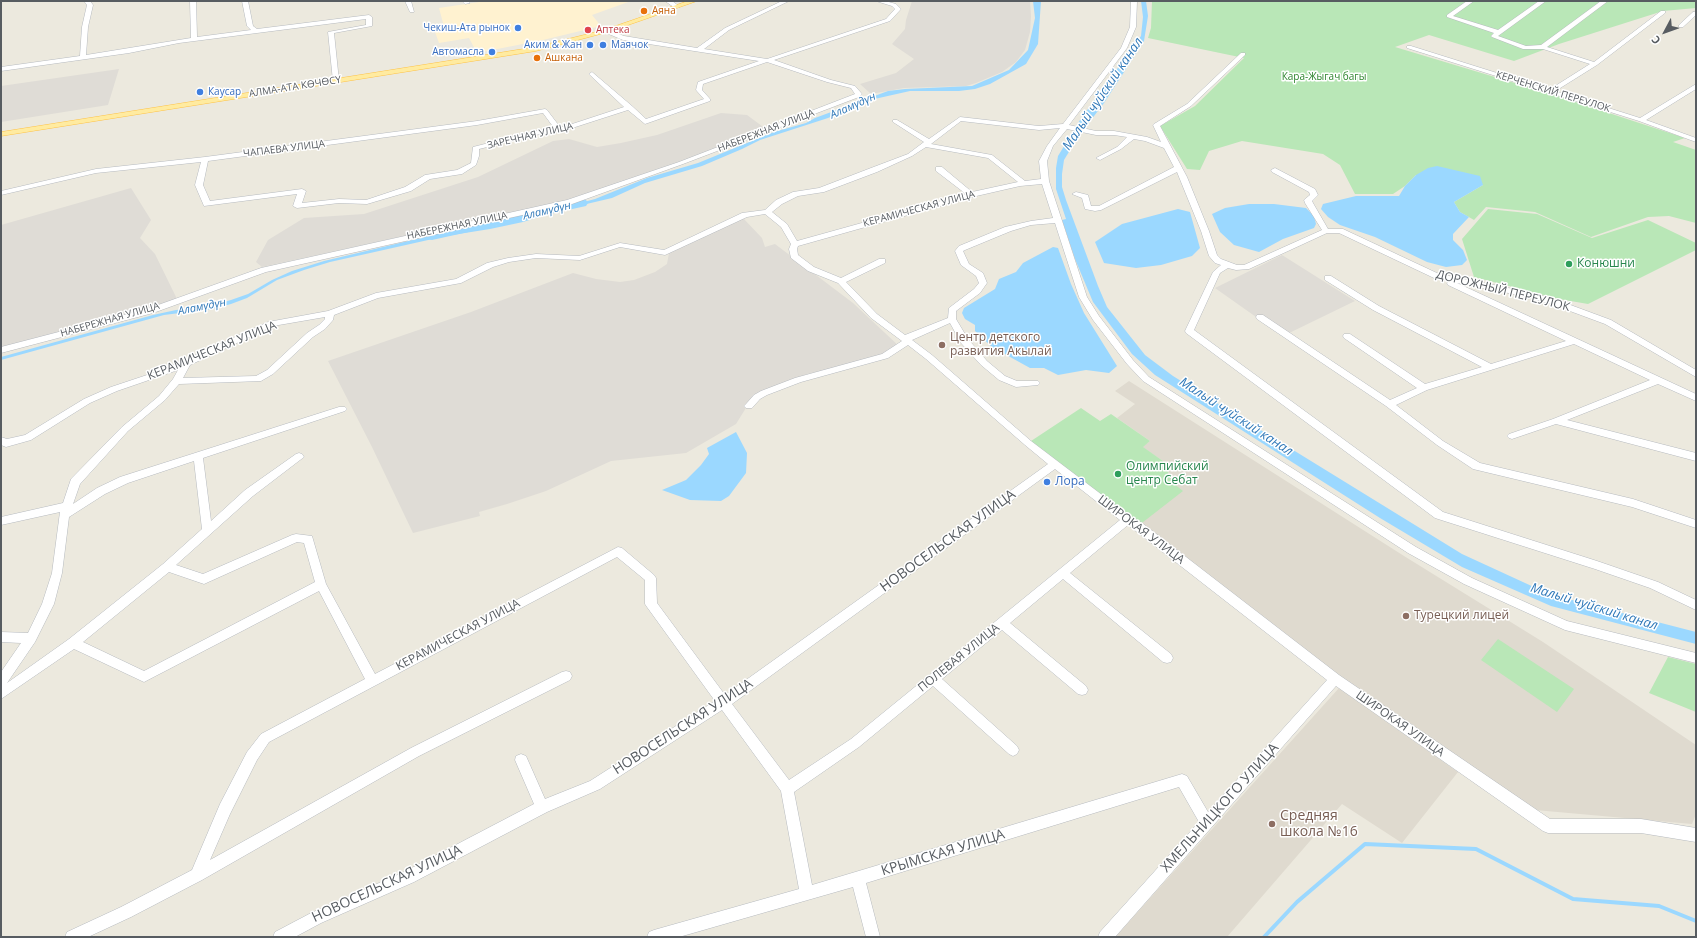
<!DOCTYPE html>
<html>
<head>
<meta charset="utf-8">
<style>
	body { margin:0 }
	#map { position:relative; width:1697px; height:938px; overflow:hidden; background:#ece9de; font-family:"Open Sans",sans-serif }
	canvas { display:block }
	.frame { position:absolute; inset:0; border:2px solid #575c61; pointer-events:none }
	.north { position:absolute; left:1645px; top:12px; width:40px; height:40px; -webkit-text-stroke:3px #fff; paint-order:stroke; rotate:229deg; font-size:11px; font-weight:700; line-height:16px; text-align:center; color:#575c61 }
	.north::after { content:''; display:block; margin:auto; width:14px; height:18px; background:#575c61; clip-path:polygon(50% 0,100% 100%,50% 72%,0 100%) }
</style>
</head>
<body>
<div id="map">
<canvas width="1697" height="938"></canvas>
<div class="frame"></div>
<div class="north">С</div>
</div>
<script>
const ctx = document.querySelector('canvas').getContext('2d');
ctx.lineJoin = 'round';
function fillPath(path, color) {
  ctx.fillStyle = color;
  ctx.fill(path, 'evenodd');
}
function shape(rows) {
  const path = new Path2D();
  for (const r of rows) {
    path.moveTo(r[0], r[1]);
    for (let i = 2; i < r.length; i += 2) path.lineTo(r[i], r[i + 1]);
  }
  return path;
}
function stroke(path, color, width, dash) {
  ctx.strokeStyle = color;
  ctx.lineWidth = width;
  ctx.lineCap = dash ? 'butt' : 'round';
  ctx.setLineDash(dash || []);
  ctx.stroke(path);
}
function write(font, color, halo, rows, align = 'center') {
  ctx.font = font + ' "Open Sans",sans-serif';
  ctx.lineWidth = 3;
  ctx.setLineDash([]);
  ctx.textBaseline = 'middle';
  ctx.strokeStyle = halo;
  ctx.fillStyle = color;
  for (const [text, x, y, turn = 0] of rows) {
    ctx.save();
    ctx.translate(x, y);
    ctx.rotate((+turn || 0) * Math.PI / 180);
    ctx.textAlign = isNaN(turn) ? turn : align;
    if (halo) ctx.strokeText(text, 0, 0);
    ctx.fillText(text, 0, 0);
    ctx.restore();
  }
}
const commercial = shape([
	[486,1,631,1,592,15,601,26,543,40,477,53,469,38,439,43,435,32,445,30,439,8]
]);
const industrial = shape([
	[912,1,1030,1,1031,16,1030,32,1025,50,1016,62,1002,72,976,83,966,86,904,88,871,94,860,84,896,73,914,59,892,44,905,29,906,20],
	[119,69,108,105,1,122,1,86],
	[721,113,747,115,766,129,688,159,565,201,262,267,256,262,268,240,304,218,364,214,478,177,553,141,569,139,597,147,621,143,657,135],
	[131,188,151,220,140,238,155,254,177,299,147,309,1,349,1,225],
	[743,218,762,238,765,247,775,244,853,303,900,347,871,360,807,374,754,395,736,424,686,453,611,461,546,491,507,504,479,512,480,516,413,533,372,447,328,361,471,312,573,273,596,279,620,282,634,280,655,272,667,264,669,253],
	[1282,255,1355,301,1283,336,1215,288]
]);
const education = shape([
	[1129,381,1404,556,1543,642,1696,745,1696,814,1692,824,1535,810,1348,682,1138,526,1173,483,1163,461,1142,447,1150,441,1117,418,1135,404,1115,391],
	[1339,688,1458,772,1402,843,1342,804,1227,937,1115,937]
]);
const green = shape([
	[1152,1,1696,1,1696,8,1663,11,1559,44,1514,61,1429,35,1395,47,1548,93,1685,138,1673,142,1696,150,1696,223,1669,216,1648,217,1591,237,1535,212,1486,207,1474,220,1460,212,1454,202,1483,185,1416,175,1405,186,1393,194,1355,194,1340,165,1323,154,1242,141,1209,151,1200,170,1187,169,1160,126,1195,106,1244,58,1148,38,1151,28],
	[1488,209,1537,214,1592,238,1648,220,1696,243,1696,250,1588,304,1559,299,1474,277,1462,239],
	[1081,408,1100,421,1111,414,1150,441,1143,447,1163,461,1173,483,1183,491,1138,526,1028,443],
	[1498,639,1574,689,1557,712,1481,660],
	[1668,657,1696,664,1696,712,1649,693]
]);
const water = shape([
	[1033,1,1041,1,1038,44,1026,64,990,84,975,89,959,91,910,91,870,100,828,118,760,140,742,149,702,166,645,183,612,198,561,210,523,222,490,229,446,236,330,262,304,270,277,280,247,298,231,304,212,309,164,315,1,360,1,357,153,315,176,310,206,307,231,300,248,294,272,280,292,271,324,261,442,233,494,226,595,199,647,178,698,163,774,132,806,123,815,118,888,91,905,89,972,86,1009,70,1028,50,1035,18],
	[1141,1,1146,1,1148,16,1144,41,1104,103,1078,137,1064,160,1062,174,1062,187,1066,200,1098,286,1107,307,1145,355,1173,376,1462,554,1549,594,1696,632,1696,644,1551,606,1462,567,1380,518,1155,375,1132,354,1093,302,1075,259,1062,220,1066,219,1056,189,1056,168,1058,156,1080,120,1141,36,1143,17],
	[1437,166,1480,176,1483,185,1454,202,1460,212,1469,217,1453,234,1453,240,1463,250,1467,260,1462,265,1446,267,1427,262,1375,237,1340,225,1328,217,1321,209,1323,204,1356,196,1399,196,1405,186,1416,175,1428,168],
	[1249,204,1274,204,1306,208,1314,216,1316,224,1314,228,1283,239,1259,252,1234,245,1220,232,1212,214,1225,208],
	[1178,209,1190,212,1200,248,1192,256,1161,265,1136,268,1104,263,1095,242,1122,224],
	[1053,247,1058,248,1071,284,1084,313,1117,366,1109,373,1086,370,1058,375,1044,368,1030,368,992,347,975,331,975,325,965,319,962,313,964,308,995,289,999,279,1016,272,1023,263],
	[736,432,747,453,746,473,729,496,721,501,690,500,662,490,686,480,701,465,709,454,707,448]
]);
const stream = shape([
	[1264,937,1297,902,1365,844,1476,849,1573,899,1659,906,1696,921]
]);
const river = shape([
	[582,199,586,200,588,203,586,206,432,240,427,239,425,236,427,233,432,232,582,199]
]);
const minor = shape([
	[84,1,90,1,93,5,88,27,86,55,191,38,190,1,196,1,197,37,251,30,247,26,242,1,248,1,253,26,257,29,369,15,372,17,372,26,334,33,339,81,336,83,333,81,328,32,366,25,366,19,179,43,129,53,1,71,1,67,80,56,82,27,87,5,84,1],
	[405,1,411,1,414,12,410,12,405,1],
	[462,1,468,1,470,3,465,4,462,1],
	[665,1,672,1,680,7,675,8,665,1],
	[782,1,789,1,729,30,704,49,767,59,886,19,895,9,892,6,876,1,885,1,896,4,901,9,890,21,774,60,831,80,855,86,862,94,859,97,683,164,572,204,266,272,153,313,1,353,1,347,147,309,261,268,567,200,679,162,855,94,851,88,827,82,767,62,703,84,702,90,710,99,710,101,645,124,628,110,566,130,540,134,479,149,479,156,476,165,462,174,430,179,411,191,367,204,339,203,297,208,293,206,297,194,204,206,195,185,201,162,96,173,1,195,1,191,96,169,205,157,477,121,545,109,547,110,560,127,563,127,624,107,590,75,589,74,592,72,632,106,646,119,704,99,696,90,698,82,759,61,623,40,604,32,604,30,608,30,624,36,697,48,725,28,782,1],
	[543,113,554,128,540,130,473,147,471,163,457,170,425,175,405,187,366,200,339,199,302,203,306,191,302,189,210,201,203,185,208,161,477,125,543,113],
	[1131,1,1137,1,1136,27,1127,48,1069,125,1096,131,1114,131,1147,137,1161,142,1153,125,1154,124,1187,104,1241,53,1245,53,1245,55,1191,106,1160,126,1187,177,1209,231,1217,255,1221,259,1237,265,1244,265,1322,230,1305,203,1304,200,1310,195,1309,192,1272,172,1271,170,1275,168,1315,189,1318,195,1312,201,1313,203,1328,229,1343,229,1439,274,1528,292,1557,300,1611,320,1696,370,1696,377,1605,324,1551,304,1524,296,1457,283,1696,394,1696,401,1658,384,1567,420,1696,453,1696,461,1556,424,1512,439,1509,438,1507,436,1509,434,1553,419,1650,380,1574,344,1427,390,1396,405,1443,441,1480,463,1633,499,1696,520,1696,528,1632,507,1473,469,1437,445,1386,406,1257,319,1256,317,1257,315,1263,315,1390,400,1417,388,1344,338,1343,336,1344,334,1350,334,1425,384,1482,367,1373,310,1325,280,1325,276,1331,276,1379,306,1491,364,1566,341,1448,285,1447,283,1449,281,1434,278,1339,233,1327,233,1249,269,1236,270,1228,268,1220,273,1194,330,1443,512,1597,561,1658,582,1696,600,1696,610,1650,588,1595,569,1435,518,1186,333,1185,331,1213,272,1221,265,1215,263,1209,256,1201,231,1177,172,1101,210,1095,211,1085,209,1082,198,1072,194,1076,192,1088,195,1091,206,1099,206,1174,167,1164,148,1145,141,1134,139,1121,149,1100,160,1096,158,1098,157,1117,147,1127,137,1114,135,1096,135,1067,129,1053,146,1047,161,1049,181,1087,297,1099,316,1133,360,1149,377,1416,547,1472,578,1567,621,1696,653,1696,663,1565,630,1464,584,1408,553,1143,381,1127,364,1093,320,1079,297,1055,223,1031,225,1011,231,965,250,963,251,969,264,983,273,987,283,980,293,956,311,956,319,968,339,987,361,1005,376,1017,381,1038,381,1040,383,1038,385,1016,387,999,380,981,365,961,343,950,323,912,340,932,355,1031,441,1131,517,1142,523,1339,675,1550,819,1641,819,1696,828,1696,842,1641,833,1548,833,1543,831,1336,686,1115,937,1098,937,1100,932,1199,822,1179,787,866,883,880,937,866,937,853,887,679,937,647,937,649,932,654,930,799,889,781,791,722,710,600,789,547,812,414,882,321,923,295,937,273,937,275,932,311,913,404,872,534,804,515,760,516,756,521,754,526,756,545,799,590,781,715,701,647,607,645,604,645,580,617,557,269,742,257,760,230,814,210,860,411,748,562,672,566,671,570,672,572,676,570,680,419,756,202,880,131,917,88,937,65,937,67,932,121,907,192,870,220,804,247,752,261,734,365,679,319,591,144,682,74,649,1,699,1,672,21,643,1,642,1,632,28,633,42,604,52,573,60,512,1,525,1,517,63,503,71,479,122,427,159,396,173,379,178,370,117,391,90,403,31,440,6,447,1,445,1,437,7,439,25,435,84,399,111,387,165,369,268,322,328,311,376,293,456,279,487,263,508,258,536,254,579,256,620,243,664,250,742,213,765,210,776,200,793,192,819,188,871,168,908,154,924,142,893,122,893,120,897,120,929,139,960,117,1039,126,1063,124,1121,48,1130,27,1131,1],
	[961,121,1039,130,1060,128,1047,146,1039,161,1041,179,1025,181,992,155,931,144,961,121],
	[926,147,988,158,1018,182,972,192,942,167,936,167,936,171,966,194,797,241,787,224,772,212,782,204,798,196,824,192,877,172,912,156,926,147],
	[1042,184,1053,218,1031,221,1005,227,959,246,955,251,961,265,976,276,979,283,974,289,949,308,948,318,905,335,877,314,846,282,885,263,885,259,879,259,841,278,814,267,798,255,797,249,798,246,972,197,1020,186,1042,184],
	[765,214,781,227,791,244,789,249,791,258,808,271,838,283,871,318,902,341,882,354,795,378,761,391,754,395,746,404,744,406,746,408,752,408,760,399,767,395,801,382,888,358,908,345,926,359,1025,445,1048,464,725,695,657,603,656,578,654,575,622,548,618,547,375,674,326,584,312,536,296,534,292,535,203,574,176,565,253,496,304,457,302,454,299,453,296,454,245,490,211,521,203,458,345,411,347,409,345,407,339,407,120,477,97,488,73,504,80,484,128,431,165,400,179,384,261,381,273,374,313,337,325,329,333,320,334,315,378,298,461,283,493,267,509,262,536,258,580,260,620,247,665,255,747,217,765,214],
	[325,317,325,319,319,325,307,333,267,370,256,376,183,378,190,365,273,326,325,317],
	[194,461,202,529,163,564,69,639,7,683,35,642,54,604,62,573,69,517,105,494,128,483,194,461],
	[1055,469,1120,520,851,739,789,780,732,704,1055,469],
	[1128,525,1327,680,1208,812,1187,776,1182,774,812,885,794,792,859,747,933,686,1009,754,1013,756,1017,754,1019,750,1017,746,942,679,1002,630,1078,694,1082,695,1086,694,1088,690,1086,686,1010,623,1063,579,1163,662,1167,663,1171,662,1173,658,1171,654,1070,573,1128,525],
	[297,542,304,543,315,582,144,671,83,642,169,572,204,584,297,542],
	[1467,1,1474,1,1453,16,1498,30,1539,1,1546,1,1498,36,1526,46,1541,45,1601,1,1608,1,1547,47,1594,62,1661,11,1665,11,1665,13,1597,65,1557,90,1558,92,1640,118,1696,84,1696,89,1646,120,1696,138,1696,142,1639,121,1407,48,1407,46,1411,46,1551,90,1552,88,1590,64,1543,49,1523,49,1492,37,1491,36,1494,33,1447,17,1447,15,1467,1],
	[1693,12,1696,12,1696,15,1683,27,1679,27,1679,25,1693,12]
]);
const major = shape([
	[688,1,697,1,608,32,536,51,1,136,1,132,536,47,604,30,688,1]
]);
const markers = [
	[644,11,4,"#e8710a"],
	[518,28,4,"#3f7fe0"],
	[588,30,4,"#e0444e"],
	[590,45,4,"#3f7fe0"],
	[603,45,4,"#3f7fe0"],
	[492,52,4,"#3f7fe0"],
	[537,58,4,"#e8710a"],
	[200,92,4,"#3f7fe0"],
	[1569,264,4,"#2e9e5b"],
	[942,345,4,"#8d6e63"],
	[1118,474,4,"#2e9e5b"],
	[1047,482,4,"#3f7fe0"],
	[1406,616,4,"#8d6e63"],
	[1272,824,4,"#8d6e63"]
];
const farFoodnames = [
	["Аяна",652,11],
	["Ашкана",545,58]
];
const farShopnames = [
	["Чекиш-Ата рынок",510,28],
	["Аким & Жан",582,45],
	["Маячок",611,45,"left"],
	["Автомасла",484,52],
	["Каусар",208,92,"left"]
];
const farHealthnames = [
	["Аптека",596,30]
];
const farParknames = [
	["Кара-Жыгач багы",1324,77]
];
const farStreetnames = [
	["АЛМА-АТА КӨЧӨСҮ",295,87,-9],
	["КЕРЧЕНСКИЙ ПЕРЕУЛОК",1553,92,17],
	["НАБЕРЕЖНАЯ УЛИЦА",766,131,-21],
	["ЗАРЕЧНАЯ УЛИЦА",530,136,-13],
	["ЧАПАЕВА УЛИЦА",284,149,-7],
	["КЕРАМИЧЕСКАЯ УЛИЦА",919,209,-15],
	["НАБЕРЕЖНАЯ УЛИЦА",457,226,-12],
	["НАБЕРЕЖНАЯ УЛИЦА",110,320,-16]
];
const farWaternames = [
	["Аламүдүн",853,106,-24],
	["Аламүдүн",547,211,-13],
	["Аламүдүн",202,307,-11]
];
const leisureNames = [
	["Конюшни",1577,264],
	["Олимпийский",1126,467],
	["центр Себат",1126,481]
];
const streetNames = [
	["ДОРОЖНЫЙ ПЕРЕУЛОК",1503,291,14],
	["КЕРАМИЧЕСКАЯ УЛИЦА",212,351,-22],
	["ШИРОКАЯ УЛИЦА",1141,530,37],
	["КЕРАМИЧЕСКАЯ УЛИЦА",458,635,-28],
	["ПОЛЕВАЯ УЛИЦА",959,658,-39],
	["ШИРОКАЯ УЛИЦА",1400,724,35]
];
const educationNames = [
	["Центр детского",950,338],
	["развития Акылай",950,352],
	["Турецкий лицей",1414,616]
];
const shopNames = [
	["Лора",1055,482]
];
const waterNames = [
	["Малый чуйский канал",1103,94,-56],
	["Малый чуйский канал",1236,417,33],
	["Малый чуйский канал",1594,607,17]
];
const nearStreetnames = [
	["НОВОСЕЛЬСКАЯ УЛИЦА",948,541,-36],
	["НОВОСЕЛЬСКАЯ УЛИЦА",683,727,-33],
	["ХМЕЛЬНИЦКОГО УЛИЦА",1220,808,-48],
	["КРЫМСКАЯ УЛИЦА",943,853,-17],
	["НОВОСЕЛЬСКАЯ УЛИЦА",387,884,-25]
];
const nearEducationnames = [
	["Средняя",1280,816],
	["школа №16",1280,832]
];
fillPath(commercial, '#fff2d0');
fillPath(industrial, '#dfdcd6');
fillPath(education, '#dfdacf');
fillPath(green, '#b9e7b7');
fillPath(water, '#9bd8ff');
stroke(stream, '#9bd8ff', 4);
fillPath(river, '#9bd8ff');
stroke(minor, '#b6babf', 1);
stroke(major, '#fec245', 1);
fillPath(minor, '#fff');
fillPath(major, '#ffeba0');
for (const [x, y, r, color] of markers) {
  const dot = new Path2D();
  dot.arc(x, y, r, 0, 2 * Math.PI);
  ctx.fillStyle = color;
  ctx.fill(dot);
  stroke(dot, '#fff', 1.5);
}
write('10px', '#c56008', '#fff', farFoodnames, 'left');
write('10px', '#366cbe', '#fff', farShopnames, 'right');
write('10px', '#be3a42', '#fff', farHealthnames, 'left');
write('10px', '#2c842c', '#fff', farParknames);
write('10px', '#575c61', '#fff', farStreetnames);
write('italic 11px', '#3079b9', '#fff', farWaternames);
write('12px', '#27864d', '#fff', leisureNames, 'left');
write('12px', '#575c61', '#fff', streetNames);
write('12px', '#785e54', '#fff', educationNames, 'left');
write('12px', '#366cbe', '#fff', shopNames, 'left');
write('italic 13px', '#3079b9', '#fff', waterNames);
write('14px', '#575c61', '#fff', nearStreetnames);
write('14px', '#785e54', '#fff', nearEducationnames, 'left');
</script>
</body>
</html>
